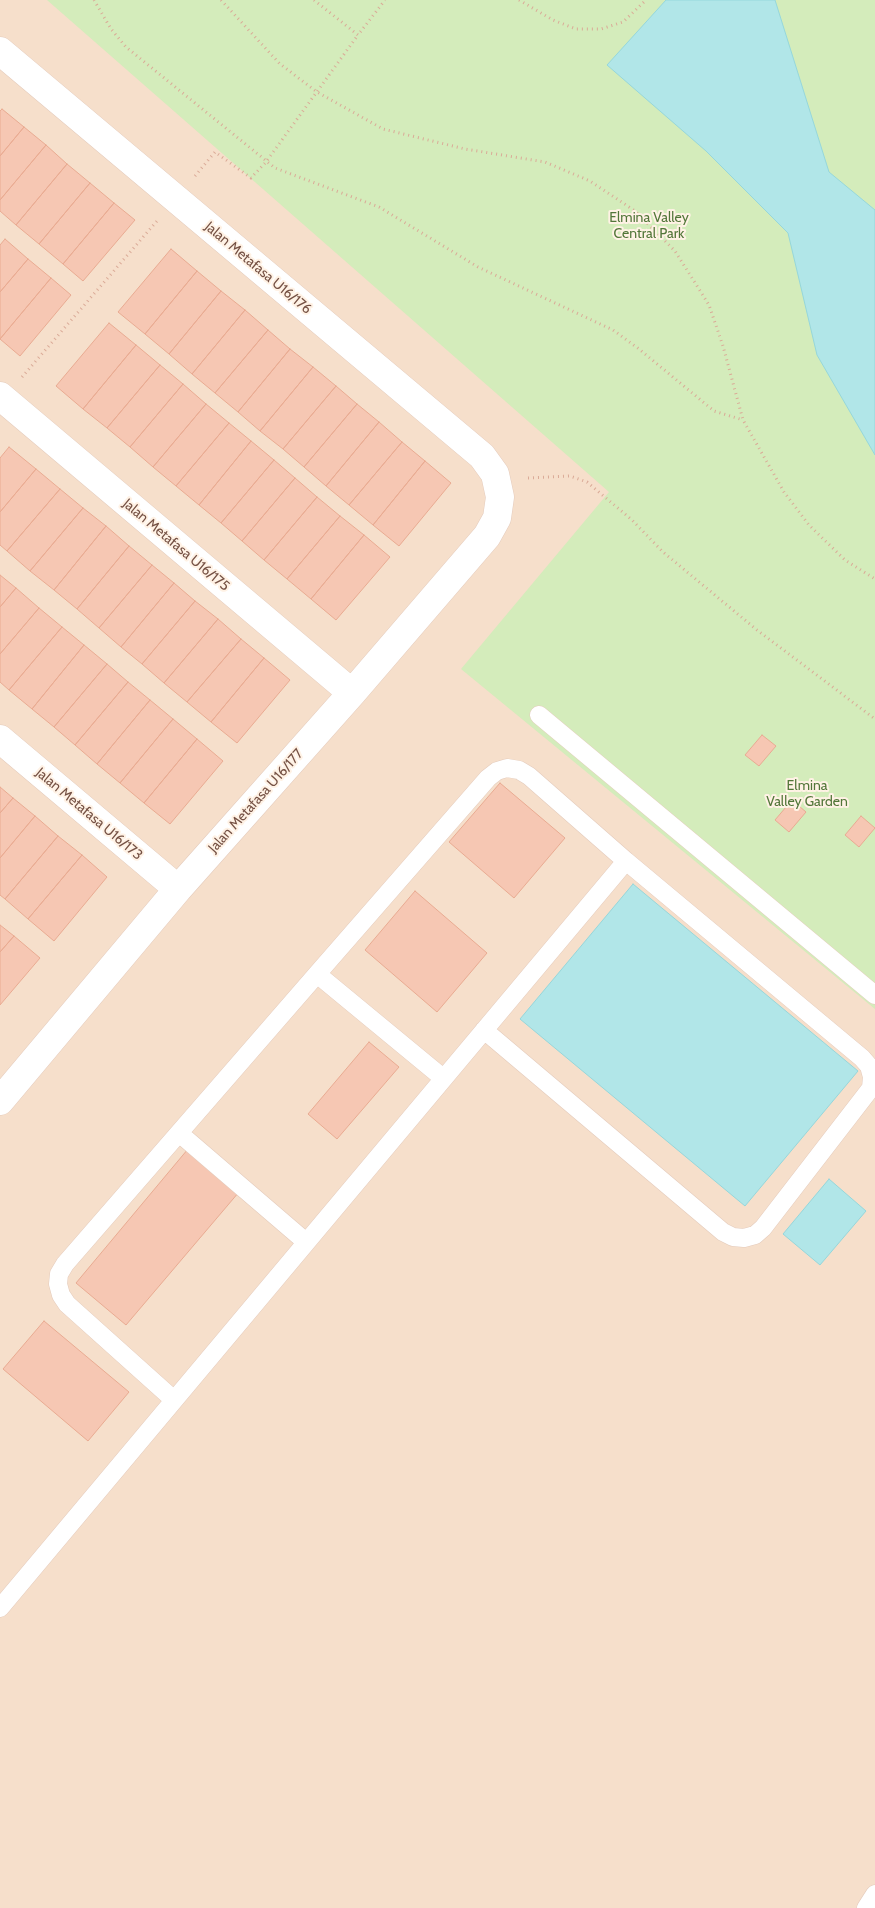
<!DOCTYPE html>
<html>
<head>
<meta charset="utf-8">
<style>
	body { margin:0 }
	canvas { display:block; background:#feeedd }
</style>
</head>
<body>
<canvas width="875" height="1908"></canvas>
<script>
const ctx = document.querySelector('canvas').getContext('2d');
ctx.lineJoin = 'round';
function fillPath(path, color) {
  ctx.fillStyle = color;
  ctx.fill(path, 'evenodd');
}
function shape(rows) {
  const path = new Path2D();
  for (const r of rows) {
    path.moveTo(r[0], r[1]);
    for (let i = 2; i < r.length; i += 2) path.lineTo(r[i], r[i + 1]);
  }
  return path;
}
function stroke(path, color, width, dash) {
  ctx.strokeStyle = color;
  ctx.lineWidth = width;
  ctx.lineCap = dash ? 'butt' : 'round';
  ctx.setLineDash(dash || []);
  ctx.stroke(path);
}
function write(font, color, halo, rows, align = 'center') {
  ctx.font = font + ' Cabin,sans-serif';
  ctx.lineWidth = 4;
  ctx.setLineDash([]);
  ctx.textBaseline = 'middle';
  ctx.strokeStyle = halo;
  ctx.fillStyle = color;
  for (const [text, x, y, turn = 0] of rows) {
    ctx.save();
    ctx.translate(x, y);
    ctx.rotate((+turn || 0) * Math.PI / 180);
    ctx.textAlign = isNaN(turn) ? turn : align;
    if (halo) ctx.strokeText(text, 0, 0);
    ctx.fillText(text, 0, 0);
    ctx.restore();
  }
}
const residential = shape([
	[0,0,875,0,875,1908,0,1908]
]);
const green = shape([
	[47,0,875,0,875,1009,461,669,609,492]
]);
const water = shape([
	[666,0,775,0,829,172,875,210,875,455,817,355,788,233,706,151,607,65,666,0],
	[633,884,858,1071,745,1206,520,1019,633,884],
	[829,1179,866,1211,820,1265,783,1234,829,1179]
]);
const building = shape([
	[2,109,24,127,0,156,0,111,2,109],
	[24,127,46,145,0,200,0,156,24,127],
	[46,145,67,164,16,225,0,211,0,200,46,145],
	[67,164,90,183,39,244,16,225,67,164],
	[90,183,114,203,63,264,39,244,90,183],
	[114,203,135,220,83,281,63,264,114,203],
	[5,239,28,259,0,292,0,245,5,239],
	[171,249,197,271,145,334,118,312,171,249],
	[28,259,51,278,0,339,0,292,28,259],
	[197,271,221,291,169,354,145,334,197,271],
	[51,278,71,295,20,356,0,339,51,278],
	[221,291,245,310,192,374,169,354,221,291],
	[245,310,268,330,215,393,192,374,245,310],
	[109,323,136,345,83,409,56,386,109,323],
	[268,330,290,349,238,412,215,393,268,330],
	[136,345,160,365,107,428,83,409,136,345],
	[290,349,313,367,260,431,238,412,290,349],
	[160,365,183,384,130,447,107,428,160,365],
	[313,367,336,386,283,449,260,431,313,367],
	[183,384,206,404,153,467,130,447,183,384],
	[336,386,357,404,304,467,283,449,336,386],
	[206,404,229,423,176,486,153,467,206,404],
	[357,404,379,422,326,486,304,467,357,404],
	[379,422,402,442,349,505,326,486,379,422],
	[229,423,251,441,199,505,176,486,229,423],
	[251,441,274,460,221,523,199,505,251,441],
	[402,442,425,461,373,525,349,505,402,442],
	[9,447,36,469,0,512,0,458,9,447],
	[274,460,295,478,242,541,221,523,274,460],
	[425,461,451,483,399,546,373,525,425,461],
	[36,469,60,489,7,551,0,545,0,512,36,469],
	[295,478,317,497,264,560,242,541,295,478],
	[60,489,83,508,30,571,7,551,60,489],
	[317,497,340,516,287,579,264,560,317,497],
	[83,508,106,526,54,590,30,571,83,508],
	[340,516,364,535,311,599,287,579,340,516],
	[106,526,129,546,77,609,54,590,106,526],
	[364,535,390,557,336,620,311,599,364,535],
	[129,546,152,565,99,628,77,609,129,546],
	[152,565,174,583,121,647,99,628,152,565],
	[0,575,16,588,0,607,0,575],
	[174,583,195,601,142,664,121,647,174,583],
	[16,588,39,608,0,654,0,607,16,588],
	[195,601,218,619,164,683,142,664,195,601],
	[39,608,62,627,9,690,0,682,0,654,39,608],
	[218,619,241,639,187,702,164,683,218,619],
	[62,627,84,645,32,709,9,690,62,627],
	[241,639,264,658,211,722,187,702,241,639],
	[84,645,107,664,54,727,32,709,84,645],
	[264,658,290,680,237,743,211,722,264,658],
	[107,664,128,682,75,745,54,727,107,664],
	[128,682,150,700,97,764,75,745,128,682],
	[150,700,173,719,120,783,97,764,150,700],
	[173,719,197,739,144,803,120,783,173,719],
	[762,735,776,746,759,766,745,755,762,735],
	[197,739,223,761,170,824,144,803,197,739],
	[500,783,565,838,514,898,449,842,500,783],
	[0,787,13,798,0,813,0,787],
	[13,798,35,816,0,858,0,813,13,798],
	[792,800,806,812,789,832,775,820,792,800],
	[35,816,58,836,5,899,0,895,0,858,35,816],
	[861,816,875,828,859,847,845,835,861,816],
	[58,836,82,855,28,919,5,899,58,836],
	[82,855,107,877,54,941,28,919,82,855],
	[415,891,487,953,437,1012,365,950,415,891],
	[0,925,14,936,0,952,0,925],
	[14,936,40,958,0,1005,0,952,14,936],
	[369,1042,399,1067,337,1139,308,1114,369,1042],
	[188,1149,239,1192,126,1325,76,1283,188,1149],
	[44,1321,129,1392,88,1441,3,1369,44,1321]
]);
const path = shape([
	[94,0,111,29,126,47,275,168,379,207,478,267,613,330,639,349,714,411,743,420],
	[221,0,280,64,317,92,383,129,465,149,545,162,590,181,635,211,675,251,709,305,723,346,743,420,784,492,809,525,845,560,875,579],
	[314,0,358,35,385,0],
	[519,0,553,20,576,29,601,29,623,22,646,0],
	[195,176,215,152,251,178,266,162,358,35],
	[22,377,157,221],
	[528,478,570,476,587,482,632,520,663,552,757,630,875,719]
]);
const service = shape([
	[539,715,875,995],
	[317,974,443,1078],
	[179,1133,306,1242],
	[174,1400,67,1304,61,1295,58,1284,59,1274,65,1264,317,974,488,778,497,771,507,768,519,770,529,776,626,861,862,1058,869,1066,872,1077,871,1088,763,1228,755,1235,744,1238,733,1237,723,1232,484,1030],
	[0,1608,626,861],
	[866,1908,875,1894]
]);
const minor = shape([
	[0,51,482,456,495,474,500,497,497,518,487,536,352,693,178,889,0,1101],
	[0,396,352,693],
	[0,739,178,889]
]);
const parkNames = [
	["Elmina Valley",649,218],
	["Central Park",649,234],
	["Elmina",807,786],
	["Valley Garden",807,802]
];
const streetNames = [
	["Jalan Metafasa U16/176",258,268,40],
	["Jalan Metafasa U16/175",176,545,40],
	["Jalan Metafasa U16/177",256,801,-48],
	["Jalan Metafasa U16/173",89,814,40]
];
fillPath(residential, '#f6dfcb');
fillPath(green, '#d4ecbb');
fillPath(water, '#b1e6e8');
stroke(water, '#96d7db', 1);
fillPath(building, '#f6c7b3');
stroke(building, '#e9ab92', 1);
stroke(service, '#e4cbbc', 19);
stroke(minor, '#e4cbbc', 29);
stroke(path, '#daaa97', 3, [1, 4]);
stroke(service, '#fff', 18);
stroke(minor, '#fff', 28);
write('14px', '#527639', '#fff2e5', parkNames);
write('14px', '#755144', '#fff2e5', streetNames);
</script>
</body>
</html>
